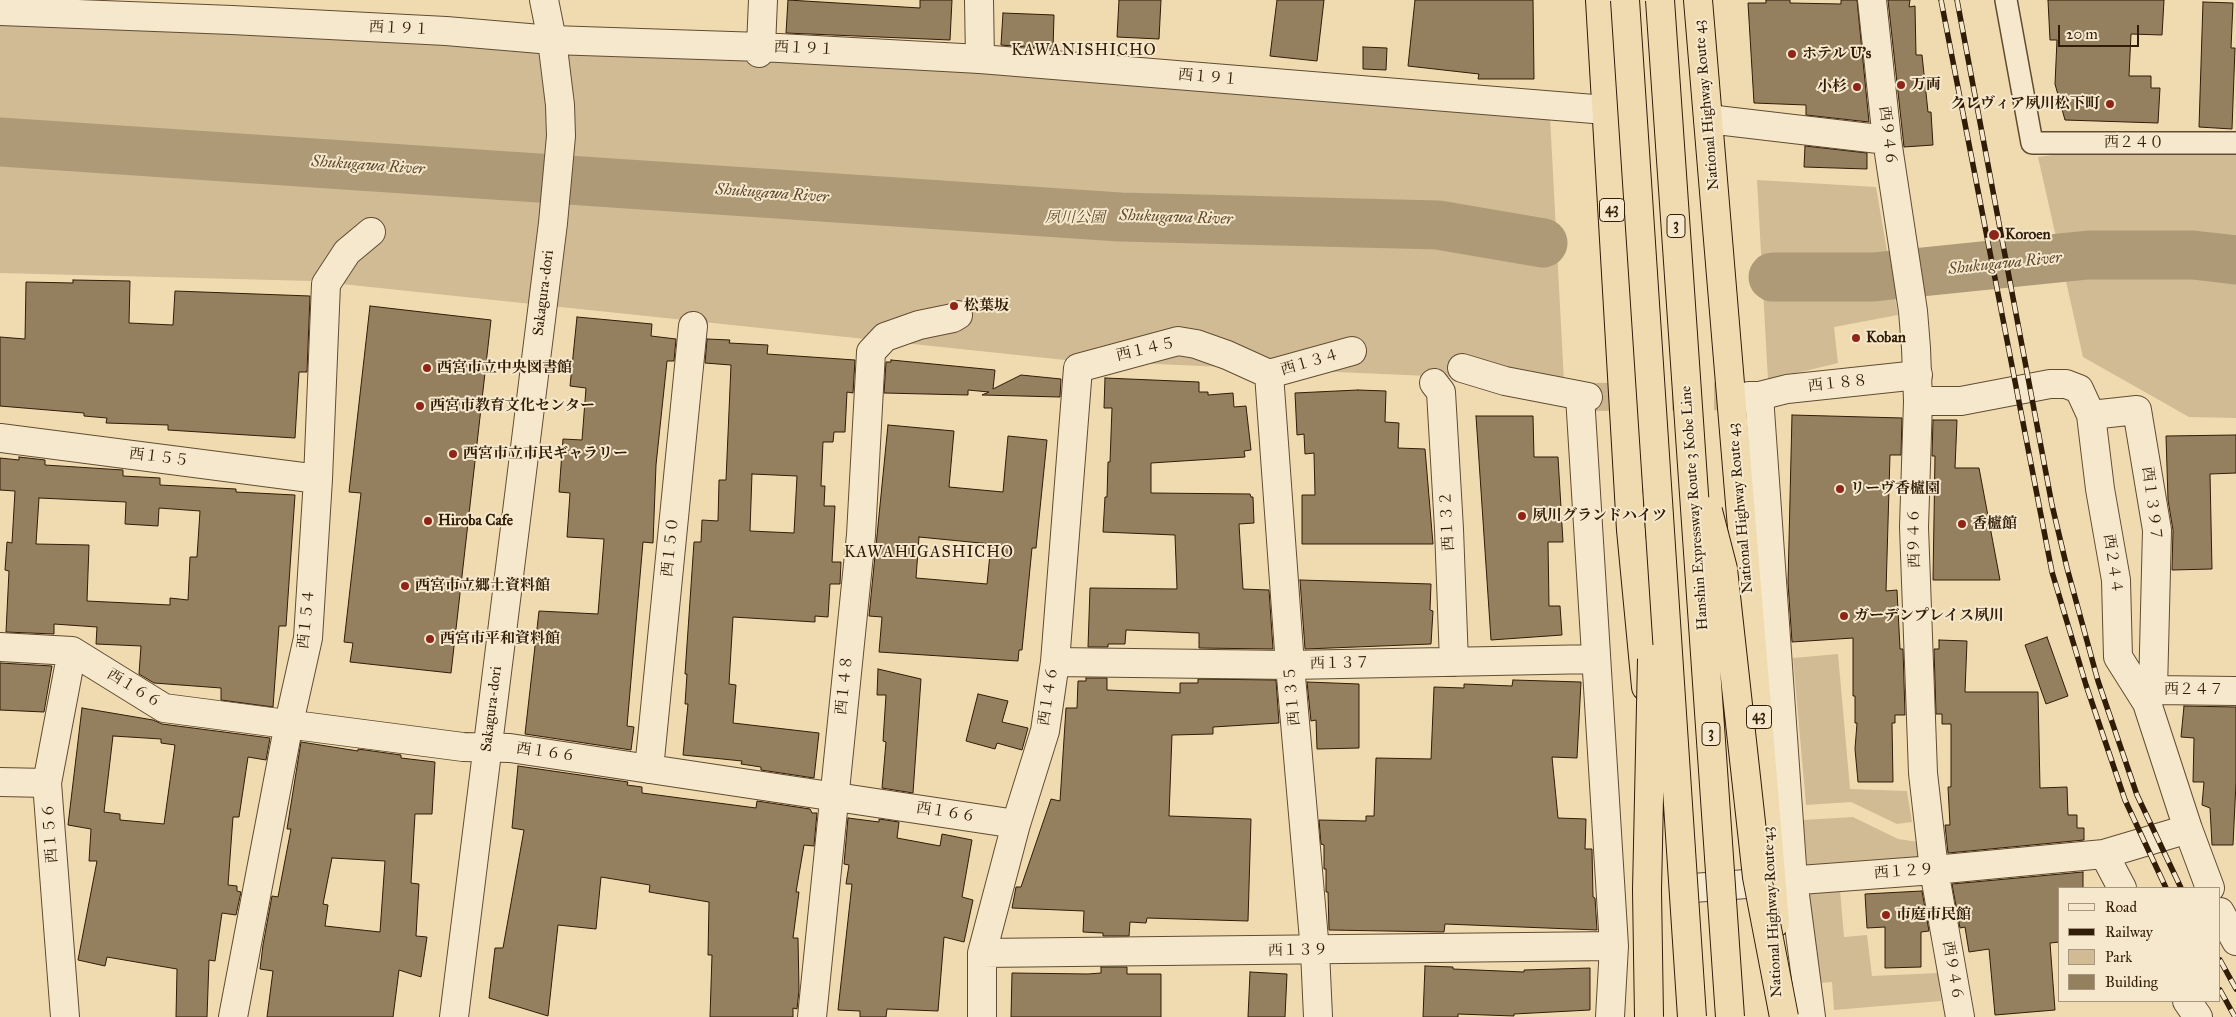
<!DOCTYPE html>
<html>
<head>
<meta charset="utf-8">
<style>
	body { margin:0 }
	#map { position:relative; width:2236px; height:1017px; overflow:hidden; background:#f0dbb1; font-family:"IM FELL Great Primer",serif }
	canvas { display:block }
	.legend { position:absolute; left:2058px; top:887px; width:162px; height:115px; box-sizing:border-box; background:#f5e8cc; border:1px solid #a7967d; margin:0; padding:6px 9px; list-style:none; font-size:15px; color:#311c07 }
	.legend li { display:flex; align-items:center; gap:10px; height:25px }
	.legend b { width:25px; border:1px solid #a7967d }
	.scale { position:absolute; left:2058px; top:25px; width:81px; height:22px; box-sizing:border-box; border:2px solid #311c07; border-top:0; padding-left:6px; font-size:15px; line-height:18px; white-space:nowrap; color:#311c07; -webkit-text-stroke:4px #f5e8cc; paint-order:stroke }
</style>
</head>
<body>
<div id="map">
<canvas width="2236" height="1017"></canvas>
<ul class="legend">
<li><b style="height:6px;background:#f5e8cc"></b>Road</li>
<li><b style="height:6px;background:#311c07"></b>Railway</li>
<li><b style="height:14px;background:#d0bb94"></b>Park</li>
<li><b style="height:14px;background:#947f5f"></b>Building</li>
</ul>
<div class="scale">20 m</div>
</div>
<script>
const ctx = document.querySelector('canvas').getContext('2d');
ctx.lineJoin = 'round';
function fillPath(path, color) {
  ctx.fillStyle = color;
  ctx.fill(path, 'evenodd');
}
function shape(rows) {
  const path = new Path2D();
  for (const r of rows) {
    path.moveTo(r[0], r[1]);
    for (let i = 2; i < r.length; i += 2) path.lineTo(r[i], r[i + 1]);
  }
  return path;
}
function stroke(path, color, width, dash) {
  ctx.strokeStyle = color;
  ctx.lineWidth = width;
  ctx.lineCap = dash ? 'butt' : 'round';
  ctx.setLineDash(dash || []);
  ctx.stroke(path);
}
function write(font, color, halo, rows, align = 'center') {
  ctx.font = font + ' "IM FELL Great Primer","Noto Serif JP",serif';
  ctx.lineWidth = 4;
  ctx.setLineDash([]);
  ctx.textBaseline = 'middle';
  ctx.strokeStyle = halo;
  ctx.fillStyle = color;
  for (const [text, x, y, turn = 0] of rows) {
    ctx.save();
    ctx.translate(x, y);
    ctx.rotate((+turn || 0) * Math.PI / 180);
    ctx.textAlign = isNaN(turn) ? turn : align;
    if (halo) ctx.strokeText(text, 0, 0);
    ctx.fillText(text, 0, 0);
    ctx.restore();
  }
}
const green = shape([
	[0,19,1046,73,1481,104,1506,117,1550,117,1564,382,1065,360,313,281,0,273],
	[2236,150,2236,418,2189,417,2083,357,2038,157,2067,153],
	[1757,180,1876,187,1898,315,1834,327,1838,363,1768,380],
	[1838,654,1850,789,1907,791,1912,822,1897,824,1851,802,1806,805,1793,658],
	[1853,817,1898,839,1919,842,1919,858,1807,867,1803,820],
	[1840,890,1844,937,1867,935,1872,976,1938,973,1941,1001,1834,1010,1832,982,1820,983,1809,893]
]);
const river = shape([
	[0,142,1120,217,1438,225,1543,243],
	[1773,277,1873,277,2088,255,2193,255,2236,260]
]);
const building = shape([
	[788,0,920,8,920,0,952,0,950,40,786,33,788,0],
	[1119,0,1161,0,1159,39,1117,37,1119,0],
	[1277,0,1324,0,1317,61,1270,56,1277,0],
	[1415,0,1533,0,1534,79,1478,79,1479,74,1408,66,1415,0],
	[1766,0,1790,0,1790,3,1841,4,1841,0,1857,0,1869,122,1806,115,1806,105,1754,103,1748,3,1766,3,1766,0],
	[1888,0,1910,0,1909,7,1915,6,1916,55,1922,55,1928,112,1931,112,1933,145,1904,147,1888,0],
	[2048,0,2164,0,2162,35,2131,34,2129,76,2151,76,2151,88,2160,88,2158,123,2065,120,2055,84,2057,40,2050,40,2048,0],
	[2203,2,2233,3,2231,48,2235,48,2232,129,2199,127,2203,2],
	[1003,13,1054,15,1053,49,1001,45,1003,13],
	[1363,47,1387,48,1386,70,1363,69,1363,47],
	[1805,146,1867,153,1867,169,1804,167,1805,146],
	[73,280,130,281,129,323,173,325,175,291,310,296,307,372,299,372,295,438,168,430,168,425,106,423,107,418,84,416,84,413,0,406,0,337,25,339,26,282,73,283,73,280],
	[370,306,491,320,451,673,350,662,353,643,344,642,361,493,349,492,370,306],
	[577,317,652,324,651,336,676,339,674,361,667,361,656,465,653,543,643,542,627,726,634,727,631,750,525,734,539,611,598,614,604,539,567,537,570,493,559,492,563,439,582,440,586,388,570,386,577,317],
	[707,339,730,340,729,343,768,345,767,354,855,360,853,393,847,392,845,432,834,432,833,442,823,442,821,486,825,486,824,506,835,506,832,562,841,562,840,584,830,584,828,617,815,616,815,622,733,617,729,684,736,685,733,723,819,733,814,778,761,770,761,767,741,764,742,761,683,755,688,704,685,704,687,674,685,674,694,542,701,542,702,520,718,521,719,480,726,480,731,365,705,363,707,339],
	[752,474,797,476,794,533,750,531,752,474],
	[891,360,995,370,993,389,1021,375,1061,379,1060,397,982,395,989,392,968,390,968,395,884,393,886,362,891,362,891,360],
	[1105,378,1199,382,1199,392,1208,392,1208,395,1233,393,1234,407,1246,406,1251,450,1244,451,1245,457,1151,463,1151,493,1250,494,1251,497,1253,497,1254,523,1239,524,1243,589,1269,590,1273,649,1199,648,1199,633,1126,630,1125,644,1108,644,1108,647,1088,647,1090,588,1177,589,1175,535,1103,532,1105,497,1107,497,1108,462,1110,462,1112,408,1104,408,1105,378],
	[1358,390,1386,391,1385,422,1399,423,1398,448,1425,449,1433,544,1302,544,1302,495,1315,495,1314,453,1305,454,1304,434,1297,435,1295,393,1358,390],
	[1792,415,1902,418,1901,455,1890,455,1886,591,1897,590,1900,649,1903,649,1905,715,1895,715,1895,723,1892,723,1893,782,1858,782,1855,749,1857,723,1855,723,1855,696,1853,696,1853,638,1792,642,1788,583,1792,415],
	[1476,416,1533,416,1534,457,1558,457,1563,542,1548,542,1549,606,1560,606,1562,635,1491,640,1476,416],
	[1933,420,1957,420,1955,468,1979,468,2000,580,1933,580,1935,456,1932,456,1933,420],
	[888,425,954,431,949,487,1003,492,1008,436,1047,440,1036,548,1032,548,1022,650,1019,650,1018,661,879,652,882,617,869,616,888,425],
	[919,537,991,544,987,584,916,578,919,537],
	[2236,435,2236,473,2210,474,2212,569,2172,570,2173,530,2168,500,2166,436,2236,435],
	[19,457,45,460,45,465,123,470,123,476,160,478,160,485,236,489,236,492,295,495,286,626,279,626,273,707,221,700,221,688,154,683,139,674,141,646,96,644,97,627,54,624,54,634,6,632,9,571,5,570,7,542,12,543,15,491,0,490,0,458,19,460,19,457],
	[39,498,126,502,125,524,158,526,159,508,200,511,197,557,190,557,188,600,170,598,170,605,87,601,89,545,36,544,39,498],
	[1300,580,1431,584,1430,610,1433,611,1431,644,1305,649,1300,580],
	[2047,637,2068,696,2046,704,2025,645,2047,637],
	[1939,640,1967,641,1965,692,2038,692,2040,788,2067,787,2068,815,2077,815,2077,828,2084,828,2084,840,1948,853,1945,825,1950,825,1948,787,1951,787,1951,724,1942,724,1942,714,1936,714,1934,649,1939,649,1939,640],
	[0,663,52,666,44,712,0,710,0,663],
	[878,669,921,679,913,793,882,788,886,742,883,741,886,695,877,695,878,669],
	[1086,678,1107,678,1107,690,1180,693,1180,683,1198,683,1198,679,1276,680,1279,723,1213,727,1213,734,1172,735,1169,816,1251,819,1248,921,1147,918,1146,923,1130,922,1129,936,1103,936,1103,933,1083,932,1084,911,1012,908,1016,887,1021,887,1051,799,1060,801,1066,708,1077,708,1078,681,1086,681,1086,678],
	[1513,680,1581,682,1577,758,1552,757,1558,818,1586,819,1585,849,1592,849,1593,897,1595,898,1597,930,1445,924,1444,932,1329,930,1328,892,1326,892,1326,869,1324,869,1324,845,1321,844,1319,820,1366,821,1366,816,1374,816,1376,758,1431,759,1434,687,1464,688,1464,684,1512,686,1513,680],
	[1307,682,1359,684,1359,748,1317,749,1316,720,1311,721,1307,682],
	[978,694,1008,701,1002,722,1028,728,1022,750,997,743,995,749,966,741,978,694],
	[2184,706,2236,707,2236,782,2233,845,2212,845,2210,808,2202,805,2204,782,2193,782,2194,738,2181,737,2184,706],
	[82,708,153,720,162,724,270,738,266,760,248,757,239,817,233,817,228,885,237,886,237,891,241,892,236,915,222,913,215,961,209,960,207,1017,176,1017,177,969,107,957,105,966,78,960,97,861,89,861,91,829,68,825,82,708],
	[113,736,161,739,161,743,175,745,164,824,120,820,120,814,104,812,113,736],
	[301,742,358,751,358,749,401,755,401,758,435,762,432,814,415,814,411,883,419,884,416,936,427,937,421,977,399,970,393,1017,267,1017,273,971,260,969,263,945,272,896,278,897,291,829,287,829,301,742],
	[332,858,385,861,380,932,325,926,328,905,323,904,332,858],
	[518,766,628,782,627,785,642,787,642,793,756,808,757,801,810,809,812,813,817,813,814,846,804,845,796,892,799,892,793,938,798,938,799,990,797,1009,793,1008,793,1017,710,1017,712,955,708,955,709,902,649,892,650,885,601,877,596,929,558,925,548,1016,489,998,495,948,503,948,524,830,512,828,518,766],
	[848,818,879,822,879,819,899,822,897,838,940,846,942,834,972,840,962,897,973,900,964,942,944,937,938,1011,887,1009,886,1017,860,1017,860,1011,838,1010,852,884,846,884,849,865,844,864,848,818],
	[2083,872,2083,888,2060,888,2060,942,2050,943,2055,1010,1995,1015,1989,949,1969,952,1965,927,1960,928,1952,884,2083,872],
	[1922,891,1929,931,1921,932,1921,967,1885,968,1885,927,1867,928,1865,894,1922,891],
	[1425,966,1453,967,1453,969,1524,972,1524,970,1590,968,1590,1010,1514,1014,1514,1016,1458,1014,1458,1017,1423,1017,1425,966],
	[1101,967,1127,967,1127,974,1161,974,1161,1017,1011,1017,1012,973,1088,974,1101,973,1101,967],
	[1250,972,1287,974,1285,1017,1248,1017,1250,972]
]);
const minorTunnel = shape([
	[1588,397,1749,396]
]);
const pedestrian = shape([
	[2006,0,2032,143,2236,143]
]);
const minor = shape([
	[1872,0,1887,140,1913,311,1916,348,1918,401,1914,527,1923,773,1934,870,1960,1017],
	[0,11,232,20,446,31,552,40,761,47,980,59,1606,110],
	[759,53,761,47,763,0],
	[1708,119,1887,140],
	[1462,368,1505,381,1588,397],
	[1269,374,1290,665,1315,951,1318,1017],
	[1269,374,1352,351],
	[1434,383,1441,392,1449,529,1454,662],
	[1580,396,1614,946,1610,1017],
	[1749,396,1759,396,1793,880,1811,1017],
	[1918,401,1961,401,2050,384,2066,384,2079,389,2091,415,2100,489,2116,580,2118,657,2147,703,2188,829,2210,888],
	[2091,415,2137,410,2157,530,2153,690,2147,703],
	[0,438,318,479],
	[0,647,72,651,164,708,463,747,510,748,1016,824],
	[1055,662,1290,665,1596,659],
	[2153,690,2236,691],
	[649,769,693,326],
	[0,782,47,783],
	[2104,854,2122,888],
	[1666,890,1934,870,2104,854,2188,829],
	[2220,912,2236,941],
	[982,953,1614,946],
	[2187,1001,2198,1017],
	[65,1017,47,783,72,651],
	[233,1017,289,723,308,638,318,479,326,284,347,252,371,232],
	[812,1017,861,535,871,352,885,337,919,325,953,318,958,315],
	[982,1017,982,953,1016,824,1045,731,1055,662,1078,368,1178,341,1196,344,1227,355,1269,374]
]);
const tertiary = shape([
	[979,0,980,59],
	[1759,396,1787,389,1918,375],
	[454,1017,553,223,561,136,560,105,552,40,544,0]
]);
const trunk = shape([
	[1600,0,1631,530,1646,687],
	[1698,0,1775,923],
	[1658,807,1666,890,1672,1017]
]);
const rail = shape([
	[1941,0,2052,572,2086,685,2125,800,2166,888],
	[1957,0,2052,505,2067,568,2098,681,2137,795,2181,888],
	[2220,960,2236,989],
	[2220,990,2235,1017]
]);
const motorwayBridge = shape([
	[1625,0,1692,1017],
	[1660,0,1730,1017],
	[1708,511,1723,569,1757,877,1784,1017],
	[1649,1017,1647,890,1652,659]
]);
const markers = [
	[1792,54,5,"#8f2418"],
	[1901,85,5,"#8f2418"],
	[1857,87,5,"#8f2418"],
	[2110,104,5,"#8f2418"],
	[1994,235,6,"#8f2418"],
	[954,306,5,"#8f2418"],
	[1856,338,5,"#8f2418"],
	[427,368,5,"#8f2418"],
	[420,406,5,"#8f2418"],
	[453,454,5,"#8f2418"],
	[1840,489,5,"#8f2418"],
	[1522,516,5,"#8f2418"],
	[428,521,5,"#8f2418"],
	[1962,524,5,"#8f2418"],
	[405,586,5,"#8f2418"],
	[1844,616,5,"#8f2418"],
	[430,639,5,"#8f2418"],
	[1886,915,5,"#8f2418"]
];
const shields = [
	[1612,210,25],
	[1676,226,18],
	[1759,717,25],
	[1711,734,18]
];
const shieldNames = [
	["43",1612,210],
	["3",1676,226],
	["43",1759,717],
	["3",1711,734]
];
const streetNames = [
	["西１９１",399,29,3],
	["西１９１",804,49,3],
	["西１９１",1208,78,5],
	["National Highway Route 43",1707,105,-95],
	["西９４６",1887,136,83],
	["西２４０",2134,143],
	["Sakagura-dori",544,293,-83],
	["西１４５",1146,350,-13],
	["西１３４",1310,363,-16],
	["西１８８",1838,384,-6],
	["西１５５",159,458,7],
	["西１３９７",2151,504,83],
	["Hanshin Expressway Route 3 Kobe Line",1695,508,-94],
	["National Highway Route 43",1741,508,-95],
	["西１３２",1448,521,-93],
	["西９４６",1915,538,-91],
	["西１５０",671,547,-84],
	["西２４４",2112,564,82],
	["西１５４",307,619,-84],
	["西１３７",1340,664,-1],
	["西１４８",845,685,-84],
	["西１６６",134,689,31],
	["西２４７",2194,690],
	["西１４６",1049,696,-81],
	["西１３５",1293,696,-95],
	["Sakagura-dori",492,709,-83],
	["西１６６",546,753,8],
	["西１６６",946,813,9],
	["西１５６",51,833,-94],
	["西１２９",1904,872,-4],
	["National Highway Route 43",1773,912,-93],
	["西１３９",1298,951,-1],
	["西９４６",1952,971,80]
];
const poiNames = [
	["ホテル U's",1802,54],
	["万両",1911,85],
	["小杉",1847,87,"right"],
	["クレヴィア夙川松下町",2100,104,"right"],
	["Koroen",2005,235],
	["松葉坂",964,306],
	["Koban",1866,338],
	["西宮市立中央図書館",437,368],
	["西宮市教育文化センター",430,406],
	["西宮市立市民ギャラリー",463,454],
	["リーヴ香櫨園",1850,489],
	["夙川グランドハイツ",1532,516],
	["Hiroba Cafe",438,521],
	["香櫨館",1972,524],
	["西宮市立郷土資料館",415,586],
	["ガーデンプレイス夙川",1854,616],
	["西宮市平和資料館",440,639],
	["市庭市民館",1896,915]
];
const parkNames = [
	["夙川公園",1075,218]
];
const neighbourhoodNames = [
	["KAWANISHICHO",1084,51],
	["KAWAHIGASHICHO",929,553]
];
const waterNames = [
	["Shukugawa River",368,166,4],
	["Shukugawa River",772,194,4],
	["Shukugawa River",1176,218,2],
	["Shukugawa River",2005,264,-6]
];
fillPath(green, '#d0bb94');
stroke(river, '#af9a77', 49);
fillPath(building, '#947f5f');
stroke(building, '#311c07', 1);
stroke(minorTunnel, '#cab58f', 28, [28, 14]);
stroke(pedestrian, '#614c32', 24);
stroke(minor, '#614c32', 30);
stroke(tertiary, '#614c32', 30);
stroke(trunk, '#311c07', 30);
stroke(pedestrian, '#f5e8cc', 21);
stroke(minor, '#f5e8cc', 28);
stroke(tertiary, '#f5e8cc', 28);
stroke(trunk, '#f0dbb1', 28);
stroke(rail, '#311c07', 5.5);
stroke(rail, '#f5e8cc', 4, [11]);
stroke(motorwayBridge, '#311c07', 30, []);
stroke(motorwayBridge, '#f0dbb1', 28);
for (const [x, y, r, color] of markers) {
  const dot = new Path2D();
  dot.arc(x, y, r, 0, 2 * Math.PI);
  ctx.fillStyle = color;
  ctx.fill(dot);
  stroke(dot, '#f5e8cc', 2);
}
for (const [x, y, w] of shields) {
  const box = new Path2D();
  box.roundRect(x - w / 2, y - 11.5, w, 23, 4);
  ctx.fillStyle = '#f5e8cc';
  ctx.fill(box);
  stroke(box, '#311c07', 1);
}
write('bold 14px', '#311c07', null, shieldNames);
write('15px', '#311c07', '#f5e8cc', streetNames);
write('bold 15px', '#311c07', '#f5e8cc', poiNames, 'left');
write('italic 15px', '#614c31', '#f5e8cc', parkNames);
ctx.letterSpacing = '1px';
write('16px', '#311c07', '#f5e8cc', neighbourhoodNames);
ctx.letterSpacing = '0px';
write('italic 16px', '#5d482e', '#f5e8cc', waterNames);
</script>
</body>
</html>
